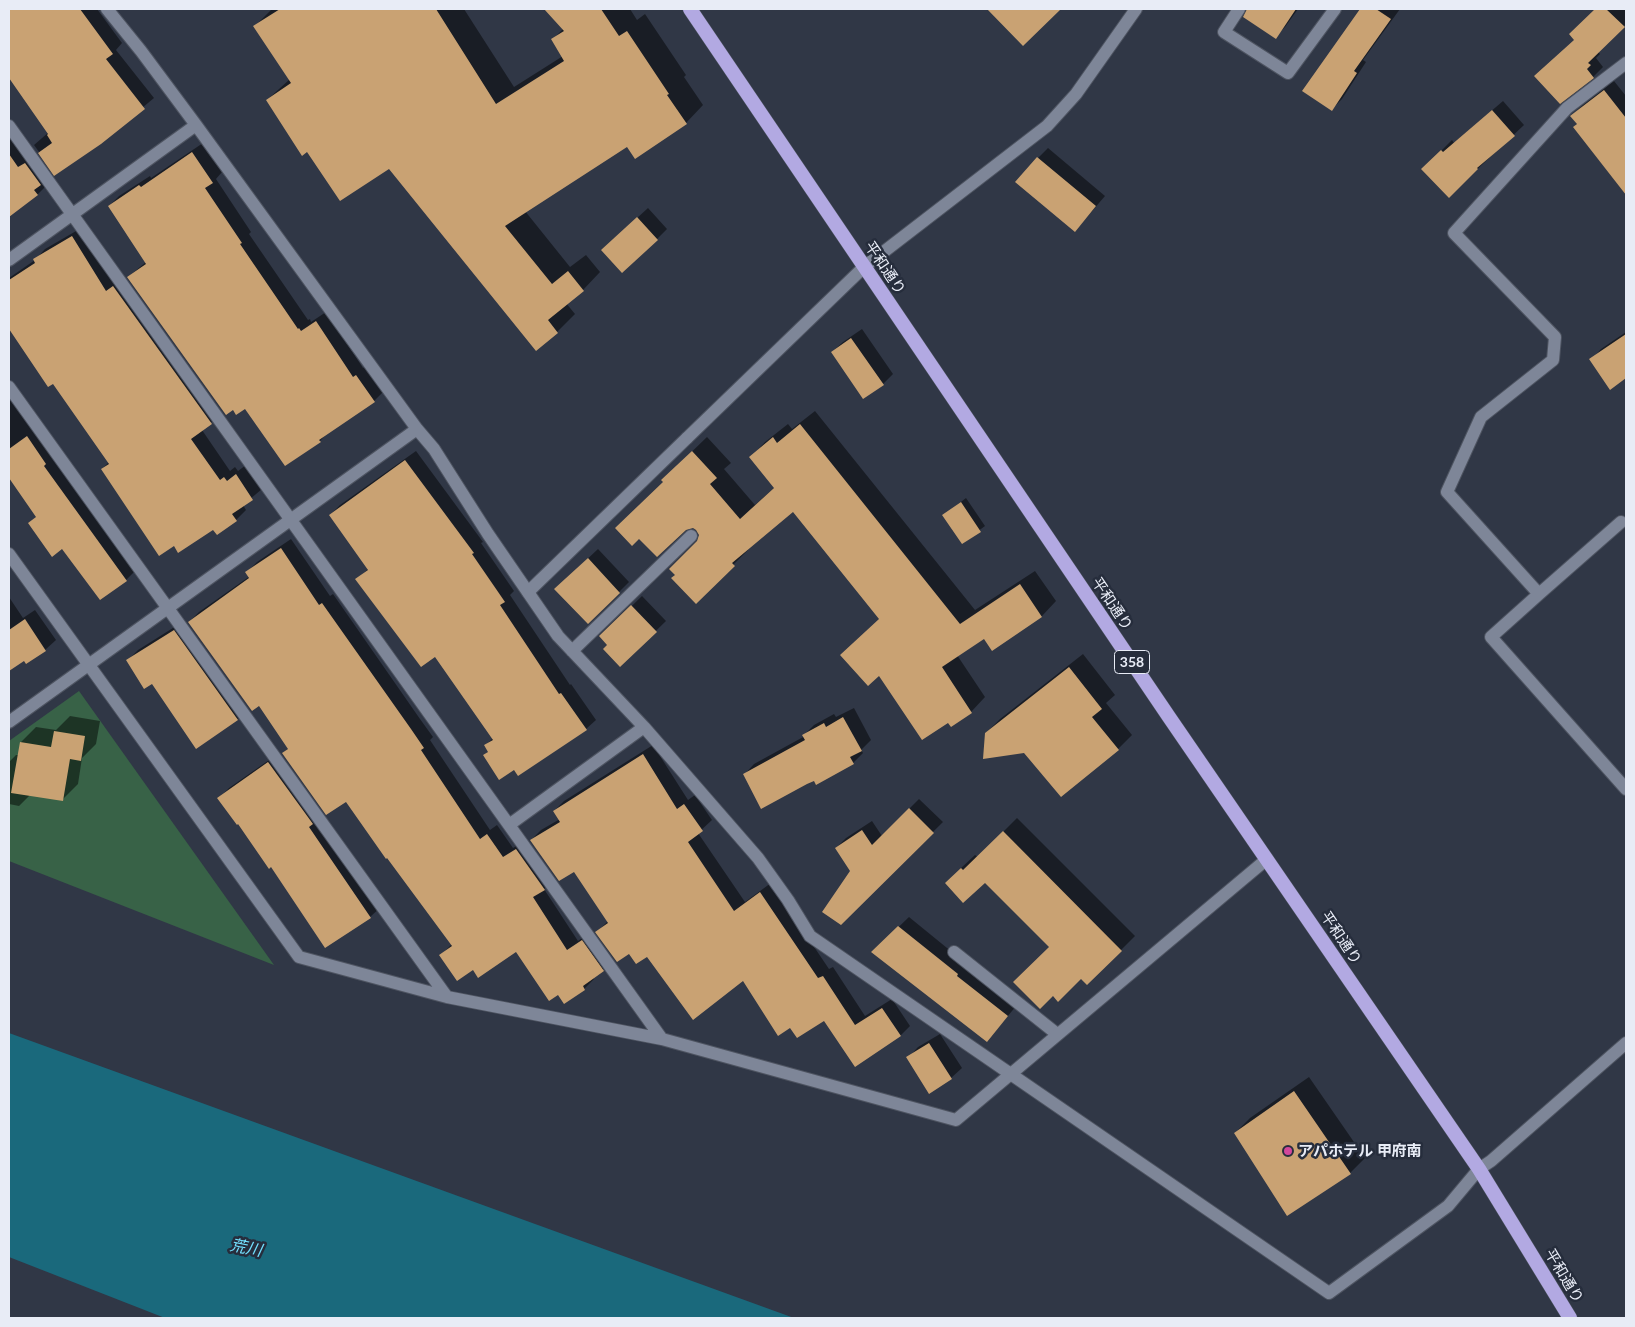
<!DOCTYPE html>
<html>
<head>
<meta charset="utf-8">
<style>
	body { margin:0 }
	#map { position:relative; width:1635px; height:1327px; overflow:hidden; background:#303746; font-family:Lato,sans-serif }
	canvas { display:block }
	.frame { position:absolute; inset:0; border:10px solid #e8ecf6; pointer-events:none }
</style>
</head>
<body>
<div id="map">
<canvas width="1635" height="1327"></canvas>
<div class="frame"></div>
</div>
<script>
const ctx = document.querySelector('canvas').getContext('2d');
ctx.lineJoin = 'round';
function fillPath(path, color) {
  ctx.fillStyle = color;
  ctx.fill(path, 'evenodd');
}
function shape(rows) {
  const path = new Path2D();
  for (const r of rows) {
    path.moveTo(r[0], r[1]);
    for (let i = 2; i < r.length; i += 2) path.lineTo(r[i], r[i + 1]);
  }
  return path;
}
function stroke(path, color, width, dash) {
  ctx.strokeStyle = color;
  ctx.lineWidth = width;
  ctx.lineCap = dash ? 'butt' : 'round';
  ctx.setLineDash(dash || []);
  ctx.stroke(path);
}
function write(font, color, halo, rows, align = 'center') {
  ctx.font = font + ' Lato,"Noto Sans JP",sans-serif';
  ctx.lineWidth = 5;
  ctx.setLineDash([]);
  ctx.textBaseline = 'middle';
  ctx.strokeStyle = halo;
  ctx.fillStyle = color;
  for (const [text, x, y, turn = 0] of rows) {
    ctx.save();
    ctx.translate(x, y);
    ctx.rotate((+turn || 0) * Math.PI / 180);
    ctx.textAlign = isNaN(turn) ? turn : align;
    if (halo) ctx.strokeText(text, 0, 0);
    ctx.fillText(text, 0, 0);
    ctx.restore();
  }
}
const green = shape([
	[79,691,274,965,9,861,9,741]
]);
const water = shape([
	[9,1033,794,1318,165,1318,9,1257]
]);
const shadow = shape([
	[9,9,97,9,122,43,116,50,154,98,100,143,55,174,34,145,49,132,9,76],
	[272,9,464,9,514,87,563,56,552,40,564,28,545,9,630,9,637,20,645,14,686,75,684,77,703,105,686,123,627,145,525,211,570,267,586,255,600,272,583,290,566,303,575,314,557,332,536,349,389,167,308,150,267,100,290,79,255,26],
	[989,9,1059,9,1023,44],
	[1257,9,1298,9,1285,27,1275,37,1250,20],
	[1363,9,1400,9,1363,60,1366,62,1342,99,1332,109,1304,91],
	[1596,9,1626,9,1626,24,1598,52,1600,54,1596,58,1603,67,1593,77,1560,102,1575,39,1570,34],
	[1614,81,1626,96,1626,195,1574,127,1578,123,1572,116,1582,106],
	[1503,101,1524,125,1449,196,1423,169,1452,140,1454,143],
	[9,131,47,185,38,194,9,215],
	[203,143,222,172,216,179,251,232,249,234,308,320,310,319,311,322,326,312,363,368,366,366,384,391,374,401,328,432,320,441,285,465,245,408,128,277,146,262,109,206,119,196,150,176,151,178],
	[1048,148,1105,196,1075,231,1038,158],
	[648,208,667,229,657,239,613,240],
	[83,227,222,413,202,430,230,471,235,467,238,471,246,465,262,489,243,505,246,510,236,520,217,533,213,528,174,544,102,469,109,462,53,382,49,385,9,328,9,278,35,260,45,249],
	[862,329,893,374,883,384,832,352,843,342],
	[1626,332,1626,377,1610,388,1591,360,1601,349],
	[9,387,136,570,126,580,100,599,9,476],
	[815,411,975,610,1035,571,1056,601,1042,616,992,649,984,637,957,655,985,697,971,712,880,619,793,510,747,549,748,550,696,602,698,541,700,534,693,527,639,537,664,482,677,466,707,437,731,463,724,469,755,505,775,487,751,457,765,442,788,424,792,429],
	[416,451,483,542,481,543,514,591,510,595,570,685,571,684,596,720,586,729,515,768,484,756,489,751,486,745,493,738,435,655,357,580,368,569,330,515,340,505],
	[966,498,985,526,962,543,944,515],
	[291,539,330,596,333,594,420,719,433,737,430,740,490,830,497,825,513,848,526,840,554,879,544,889,578,941,592,931,613,961,593,977,594,979,584,989,559,993,517,950,473,968,441,955,452,944,346,800,283,753,289,748,260,704,189,622,199,612,250,576,247,572,257,562],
	[598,549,629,582,588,623,566,579],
	[642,596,666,621,620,666,609,645,601,636],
	[9,597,23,618,35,610,56,640,45,650,24,659,9,669],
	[184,621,248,709,238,719,128,660,138,650],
	[1083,654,1115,695,1106,703,1132,735,1118,749,1061,796,1024,751,986,733,1000,719],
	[854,708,871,740,861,750,863,753,853,763,815,780,744,775,754,764,805,736,804,735,814,725,834,714,836,717],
	[70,716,100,721,96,744,82,758,78,784,62,800,30,795,19,806,9,804,9,762,16,755,19,755,21,742,36,727,56,730],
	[653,745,688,800,695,795,712,820,698,833,745,902,771,883,829,969,833,967,865,1016,892,999,910,1026,900,1036,824,1019,791,1026,744,980,647,955,629,953,597,932,608,921,575,870,531,840,541,830,560,819,554,811,564,801],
	[279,753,381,907,370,917,325,947,271,866,219,798,229,788],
	[919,799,943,822,841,923,852,871,836,848,846,838,872,821,882,836],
	[1017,818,1135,936,1087,984,985,881,960,869,975,855,978,857],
	[909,917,1017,1005,987,1041,883,942],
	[940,1034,962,1068,951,1078,908,1058,918,1047],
	[1309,1077,1365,1158,1350,1173,1235,1133,1250,1118]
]);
const building = shape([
	[9,9,80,9,113,54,106,59,145,109,101,144,54,176,38,153,52,143,47,135,48,134,9,78],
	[280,9,436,9,496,104,564,61,551,39,564,31,544,9,601,9,619,36,627,31,669,94,667,95,687,124,635,159,627,147,505,226,552,284,568,271,584,291,548,320,558,333,536,351,389,169,340,201,307,152,302,156,266,100,291,83,253,26],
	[987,9,1061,9,1023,46],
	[1247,9,1296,9,1276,39,1243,17],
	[1360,9,1376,9,1391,19,1354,71,1357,73,1332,111,1302,91],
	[1595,9,1606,9,1625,27,1588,63,1591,65,1587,69,1594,78,1560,104,1534,76,1574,40,1569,34],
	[1604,90,1626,118,1626,195,1573,127,1577,124,1570,116],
	[1492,110,1515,136,1477,168,1478,169,1449,198,1421,169,1441,150,1443,152],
	[192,152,213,183,205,188,242,243,240,244,298,329,299,328,301,331,316,321,353,377,356,375,375,402,319,440,321,442,285,466,245,409,236,415,233,410,226,415,127,277,146,264,108,206,139,185,141,187],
	[9,154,18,167,25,163,41,185,34,190,38,195,9,217],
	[1037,157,1096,206,1075,232,1015,182],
	[637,217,658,240,622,273,601,250],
	[72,236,106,291,113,286,212,424,191,439,220,480,224,477,227,481,236,474,253,500,232,514,237,521,217,535,213,530,178,553,174,546,159,556,101,469,109,464,53,384,48,387,9,329,9,280,35,263,33,259],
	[1626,334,1626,378,1610,390,1589,359],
	[851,338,884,385,863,399,831,352],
	[800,424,960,624,1020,584,1042,617,992,651,984,639,942,667,972,713,951,727,948,723,922,740,879,676,868,686,840,655,879,619,793,512,732,563,735,566,696,604,671,578,675,575,669,569,697,541,699,535,696,530,693,528,686,530,657,557,639,539,632,546,615,528,663,482,661,480,692,451,717,478,710,484,740,519,774,488,749,457,773,437,777,443],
	[27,436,46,464,44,466,127,581,100,600,62,549,52,557,28,523,36,517,9,478,9,449],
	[405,460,474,553,472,554,505,602,500,605,559,694,561,693,587,730,518,776,514,770,499,780,483,755,488,752,484,745,493,740,435,657,421,667,355,579,368,570,329,515],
	[961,502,981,532,962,544,942,515],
	[281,548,319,605,322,603,411,729,424,748,421,750,480,839,487,834,503,857,516,849,545,890,533,897,567,950,582,940,604,971,583,986,585,990,564,1004,558,995,549,1001,516,952,478,978,473,970,457,981,439,955,452,946,387,858,386,859,346,802,326,815,282,753,288,749,259,706,252,711,188,622,249,578,245,572],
	[588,558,620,593,588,624,554,589],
	[631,605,657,632,620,667,603,649,607,645,599,636],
	[25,619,46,651,26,664,24,661,9,671,9,630],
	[174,630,238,720,196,749,152,684,144,689,126,660],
	[1069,667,1102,709,1092,717,1119,750,1061,797,1024,753,983,759,985,733],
	[843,717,862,751,850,757,854,764,816,785,814,781,807,784,761,809,743,774,805,740,802,735,824,723,826,727],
	[54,731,85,736,81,761,70,759,63,801,11,793,20,742,51,747],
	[643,754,677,809,684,804,703,831,688,842,734,911,760,892,818,978,823,976,855,1025,882,1008,901,1036,855,1067,824,1021,797,1038,790,1028,778,1036,743,981,693,1020,647,957,636,964,629,954,617,962,595,932,608,923,574,872,559,881,530,840,560,822,553,811],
	[268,762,313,824,309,827,371,918,325,948,271,867,269,869,238,824,237,825,217,798],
	[909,808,934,833,841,925,822,912,850,871,835,848,862,830,872,845],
	[1003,831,1122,951,1087,985,1081,979,1058,1002,1053,996,1040,1009,1013,982,1049,947,985,883,963,903,945,883,961,868,963,870],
	[898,926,958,974,957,976,1008,1016,987,1042,871,952],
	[929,1043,952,1079,929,1094,906,1057],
	[1294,1091,1351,1174,1287,1216,1234,1133]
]);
const service = shape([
	[528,592,687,438],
	[954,952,1057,1034]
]);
const minor = shape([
	[107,9,141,51,196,125,417,429,434,449,488,534,558,636,644,727,758,858,788,900,810,936,1329,1293,1448,1206,1479,1169,1491,1161,1626,1043],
	[1239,9,1224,32,1288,73,1335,9],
	[9,126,662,1039],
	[9,260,196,125],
	[9,387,447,997],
	[687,438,864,267,1047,126,1076,94,1136,9],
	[1621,522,1539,594,1447,492,1481,417,1553,360,1555,337,1454,233,1567,108,1626,63],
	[9,554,299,957,447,997,662,1039,956,1120,1267,859],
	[1539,594,1491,637,1626,789],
	[572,651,691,536],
	[9,722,417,429],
	[509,825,644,727]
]);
const trunk = shape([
	[690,9,1169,717,1479,1169,1570,1318]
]);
const markers = [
	[1288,1151,5,"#d1479c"]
];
const shields = [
	[1132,662,35]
];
const shieldNames = [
	["358",1132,662]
];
const streetNames = [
	["平和通り",885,268,56],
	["平和通り",1112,604,56],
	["平和通り",1341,938,56],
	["平和通り",1564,1276,59]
];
const poiNames = [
	["アパホテル 甲府南",1298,1151]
];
const waterNames = [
	["荒川",246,1248,11]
];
fillPath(green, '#386247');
fillPath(water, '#1a697c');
fillPath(shadow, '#0007');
fillPath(building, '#c9a273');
stroke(service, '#4e5461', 14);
stroke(minor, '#4e5461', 14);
stroke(trunk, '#4e5461', 15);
stroke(service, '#7e8698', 12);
stroke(minor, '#7e8698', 12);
stroke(trunk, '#b2a9e2', 14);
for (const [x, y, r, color] of markers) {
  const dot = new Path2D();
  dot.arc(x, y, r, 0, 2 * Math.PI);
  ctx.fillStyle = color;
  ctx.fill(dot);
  stroke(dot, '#262d3c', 2);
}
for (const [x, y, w] of shields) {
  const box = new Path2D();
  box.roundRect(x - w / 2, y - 11.5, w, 23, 4);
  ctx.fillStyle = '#262d3c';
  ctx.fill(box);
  stroke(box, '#e8ecf6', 1);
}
write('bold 14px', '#e8ecf6', null, shieldNames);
write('15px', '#e8ecf6', '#262d3c', streetNames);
write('bold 15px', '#e8ecf6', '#262d3c', poiNames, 'left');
write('italic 16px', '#73e0fe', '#262d3c', waterNames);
</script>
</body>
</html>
